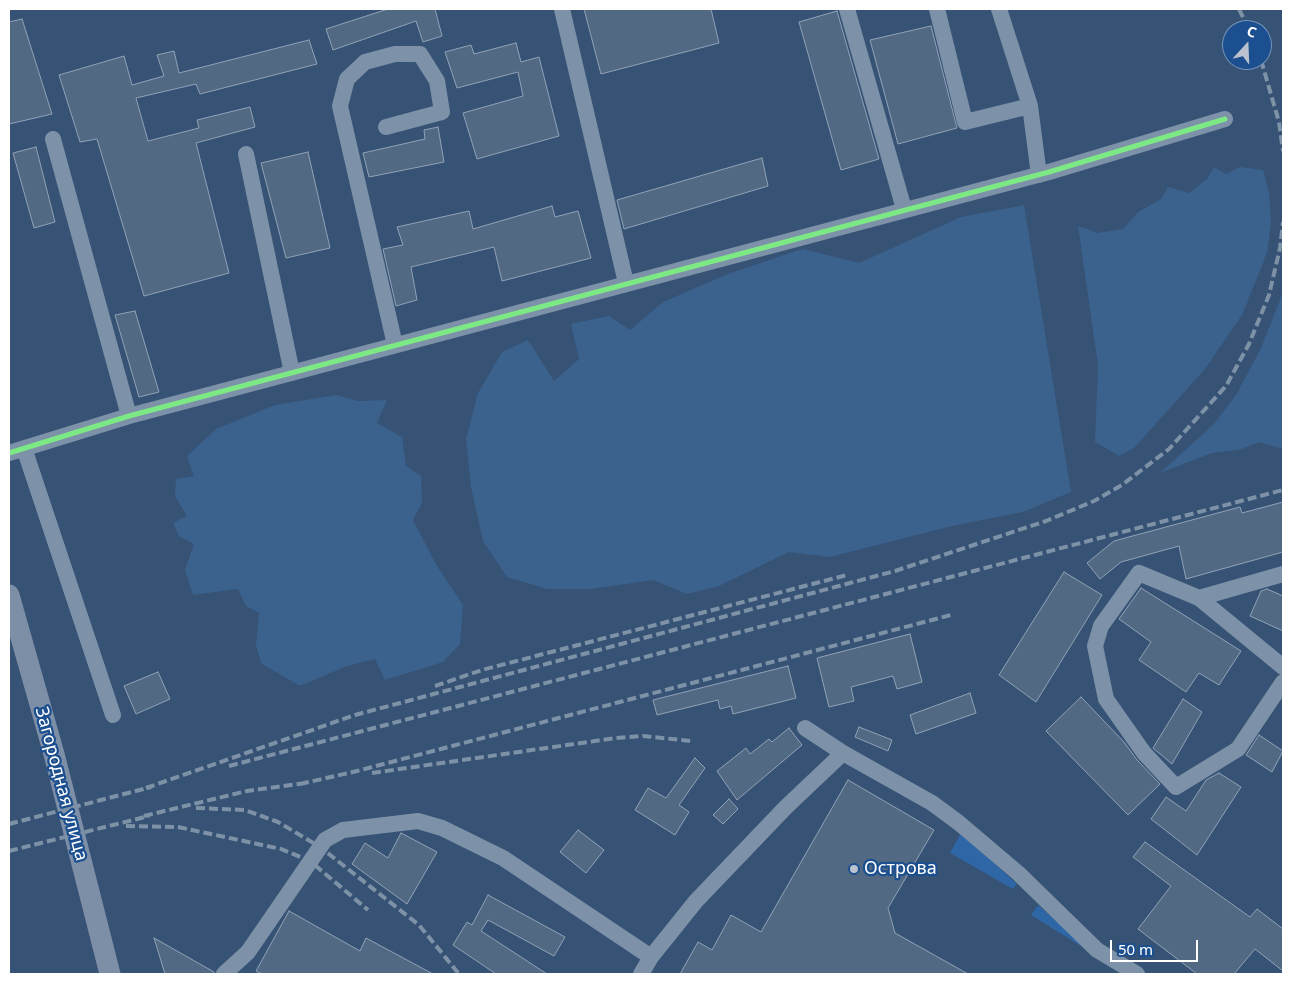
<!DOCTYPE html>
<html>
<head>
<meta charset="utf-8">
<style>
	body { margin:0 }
	#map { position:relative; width:1292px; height:983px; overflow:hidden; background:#365274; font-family:"Noto Sans",sans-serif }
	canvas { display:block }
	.frame { position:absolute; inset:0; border:10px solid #fff; pointer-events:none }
	.north { position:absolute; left:1222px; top:20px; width:50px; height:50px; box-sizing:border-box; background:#1b4f8f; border:1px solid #7695bc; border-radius:50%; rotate:20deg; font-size:14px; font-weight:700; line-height:20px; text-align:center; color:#fff }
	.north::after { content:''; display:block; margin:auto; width:18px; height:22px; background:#b9c2ce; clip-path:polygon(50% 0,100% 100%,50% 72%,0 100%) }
	.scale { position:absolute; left:1110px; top:940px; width:88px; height:22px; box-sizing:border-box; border:2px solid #fff; border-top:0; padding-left:6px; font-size:15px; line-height:18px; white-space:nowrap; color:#fff; -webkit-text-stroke:4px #1b4f8f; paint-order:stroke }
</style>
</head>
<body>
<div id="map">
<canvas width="1292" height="983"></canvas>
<div class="frame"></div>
<div class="north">С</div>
<div class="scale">50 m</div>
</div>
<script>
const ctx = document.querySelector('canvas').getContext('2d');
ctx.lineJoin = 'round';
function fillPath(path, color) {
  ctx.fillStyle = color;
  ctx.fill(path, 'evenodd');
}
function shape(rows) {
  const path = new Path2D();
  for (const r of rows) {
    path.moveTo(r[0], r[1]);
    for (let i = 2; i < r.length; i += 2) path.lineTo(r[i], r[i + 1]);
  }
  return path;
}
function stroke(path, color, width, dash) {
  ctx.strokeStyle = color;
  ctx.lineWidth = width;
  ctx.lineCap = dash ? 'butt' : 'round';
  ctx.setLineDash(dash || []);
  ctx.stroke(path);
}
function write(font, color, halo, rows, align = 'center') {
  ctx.font = font + ' "Noto Sans",sans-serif';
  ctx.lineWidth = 4.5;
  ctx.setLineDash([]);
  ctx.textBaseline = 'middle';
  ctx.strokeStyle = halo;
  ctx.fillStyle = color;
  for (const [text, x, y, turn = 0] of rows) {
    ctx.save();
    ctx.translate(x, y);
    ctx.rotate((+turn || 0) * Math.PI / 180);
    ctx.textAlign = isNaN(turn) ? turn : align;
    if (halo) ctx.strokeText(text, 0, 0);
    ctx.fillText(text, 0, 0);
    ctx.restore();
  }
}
const green = shape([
	[961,833,1017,884,1013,889,950,853],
	[1038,905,1084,946,1084,948,1031,915]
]);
const water = shape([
	[1214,167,1226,174,1240,167,1263,170,1269,193,1271,223,1267,253,1242,315,1205,369,1134,448,1119,456,1095,442,1098,365,1078,226,1097,233,1123,229,1138,212,1161,199,1168,187,1189,193,1207,179],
	[1024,205,1071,492,1023,512,952,526,830,557,789,552,719,586,687,594,653,580,591,589,547,589,507,577,483,541,471,487,466,439,478,393,502,352,528,340,554,381,579,359,571,324,609,316,630,330,663,302,728,274,790,253,803,249,859,263,961,217],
	[1283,292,1283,449,1259,442,1239,450,1212,453,1160,473,1214,424,1236,395,1261,348],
	[336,395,358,401,387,400,377,423,402,437,406,466,421,476,422,503,413,520,437,566,463,605,460,644,443,662,385,680,375,659,347,666,300,686,262,664,256,646,259,613,246,606,238,589,193,595,185,570,194,544,179,536,173,523,187,516,175,496,176,479,194,476,187,456,216,429,275,405]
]);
const building = shape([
	[388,9,435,9,442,36,423,42,416,21,333,50,326,29,388,9],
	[584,9,711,9,719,43,601,74,584,9],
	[837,11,879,159,841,170,799,22,837,11],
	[22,19,52,114,9,124,9,22,22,19],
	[931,26,957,128,898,144,870,40,931,26],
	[309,40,317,64,200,94,196,84,136,98,148,141,199,128,197,120,250,107,255,127,196,143,229,273,144,296,97,139,80,142,59,75,124,56,132,85,164,76,157,55,174,51,179,73,309,40],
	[516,43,521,62,539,57,559,136,477,159,463,113,523,96,518,72,457,88,445,52,471,45,474,54,516,43],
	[438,127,444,162,369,177,363,153,425,139,424,130,438,127],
	[36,147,55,222,34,228,13,153,36,147],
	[308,152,330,248,286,258,261,163,308,152],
	[762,158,768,186,624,229,617,200,762,158],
	[552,206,555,217,578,211,591,258,502,281,494,247,411,267,417,300,396,306,383,249,403,245,397,227,469,211,473,229,552,206],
	[135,311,159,392,139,397,115,315,135,311],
	[1283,502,1283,552,1186,579,1179,546,1121,562,1100,579,1087,563,1114,541,1240,507,1242,513,1283,502],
	[1064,572,1102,595,1036,702,999,675,1064,572],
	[1141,588,1241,651,1219,685,1199,673,1186,692,1139,660,1151,642,1119,619,1141,588],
	[1267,589,1283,596,1283,631,1250,616,1261,591,1267,589],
	[910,634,922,682,897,689,893,676,851,687,854,701,829,707,817,658,910,634],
	[788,666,796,698,733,714,731,706,720,709,718,700,657,715,653,700,788,666],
	[158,672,170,699,136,714,124,686,158,672],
	[970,693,976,713,916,734,910,715,970,693],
	[1081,697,1124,742,1137,760,1160,784,1128,815,1046,731,1081,697],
	[1183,699,1202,712,1172,764,1153,748,1183,699],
	[859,727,892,740,888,751,855,737,859,727],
	[789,728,802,745,737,800,717,771,746,748,750,754,769,739,772,742,789,728],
	[1259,735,1283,751,1272,772,1246,755,1259,735],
	[695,758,705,768,679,805,689,812,675,835,635,810,648,788,666,798,695,758],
	[1219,773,1241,787,1197,855,1151,819,1166,797,1186,811,1206,780,1219,773],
	[848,780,934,830,888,908,895,933,968,974,680,974,698,942,712,950,731,915,761,932,848,780],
	[729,799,738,809,723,824,713,815,729,799],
	[578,830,604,850,586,873,560,852,578,830],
	[401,833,437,852,407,904,352,864,365,843,388,858,401,833],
	[1145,842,1250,917,1257,909,1283,929,1283,971,1255,949,1234,974,1197,974,1138,929,1171,886,1133,857,1145,842],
	[488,895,565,937,554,956,488,920,481,931,547,974,496,974,453,945,467,922,472,925,488,895],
	[289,911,360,951,366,938,433,974,262,974,256,971,289,911],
	[154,938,214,972,214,974,165,974,154,938]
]);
const minor = shape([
	[562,9,626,283],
	[847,9,904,209],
	[937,9,965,122,1030,106],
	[999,9,1030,106,1039,175],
	[386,127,442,112,437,81,420,54,395,54,365,62,347,79,340,106,395,345],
	[53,139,129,416],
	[246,154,292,373],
	[24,448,113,715],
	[9,453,129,416,1049,172,1225,119],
	[1283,574,1199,598,1283,667],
	[1199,598,1139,573,1101,626,1095,646,1106,699,1144,753,1176,787,1238,749,1283,682],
	[805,728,843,753],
	[224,974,248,952,325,840,343,830,418,821,442,828,503,858,651,957],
	[641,974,651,957,696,901,786,807,843,753,932,803,959,823,1018,873,1097,950,1137,974]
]);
const major = shape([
	[9,595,54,754,110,974]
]);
const rail = shape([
	[1239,9,1249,30],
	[1261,60,1279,122,1283,151],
	[435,686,482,670,847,575],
	[229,766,1283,490],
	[372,773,616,738,643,736,691,741],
	[300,784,357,771,951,615],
	[146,788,355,715,895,571,1046,521,1094,501,1122,485,1169,449,1226,386,1249,344,1269,295,1280,248,1283,222],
	[196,808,245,810,278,822,320,847,419,925,459,974],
	[144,816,247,791,305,783],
	[9,824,151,787],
	[126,826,178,827,281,849,310,861,368,910],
	[9,851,149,816]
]);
const cycleway = shape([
	[9,453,129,416,1049,172,1225,119]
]);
const markers = [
	[854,869,5,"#b9c2ce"]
];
const streetNames = [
	["Загородная улица",61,784,75]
];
const poiNames = [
	["Острова",864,869]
];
fillPath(green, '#2f66a5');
fillPath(water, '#3b618d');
fillPath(building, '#526984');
stroke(building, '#92a2b6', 1);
stroke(minor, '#7d92a8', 16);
stroke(major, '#7d8ea7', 21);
stroke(rail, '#7e92a7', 4, [9, 4]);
stroke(cycleway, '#7ce984', 5);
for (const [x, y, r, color] of markers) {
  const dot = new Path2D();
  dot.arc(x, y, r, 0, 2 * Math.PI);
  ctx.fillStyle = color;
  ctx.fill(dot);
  stroke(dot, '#1b4f8f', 2);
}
write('18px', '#fff', '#1b4f8f', streetNames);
write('18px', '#fff', '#1b4f8f', poiNames, 'left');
</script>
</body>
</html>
